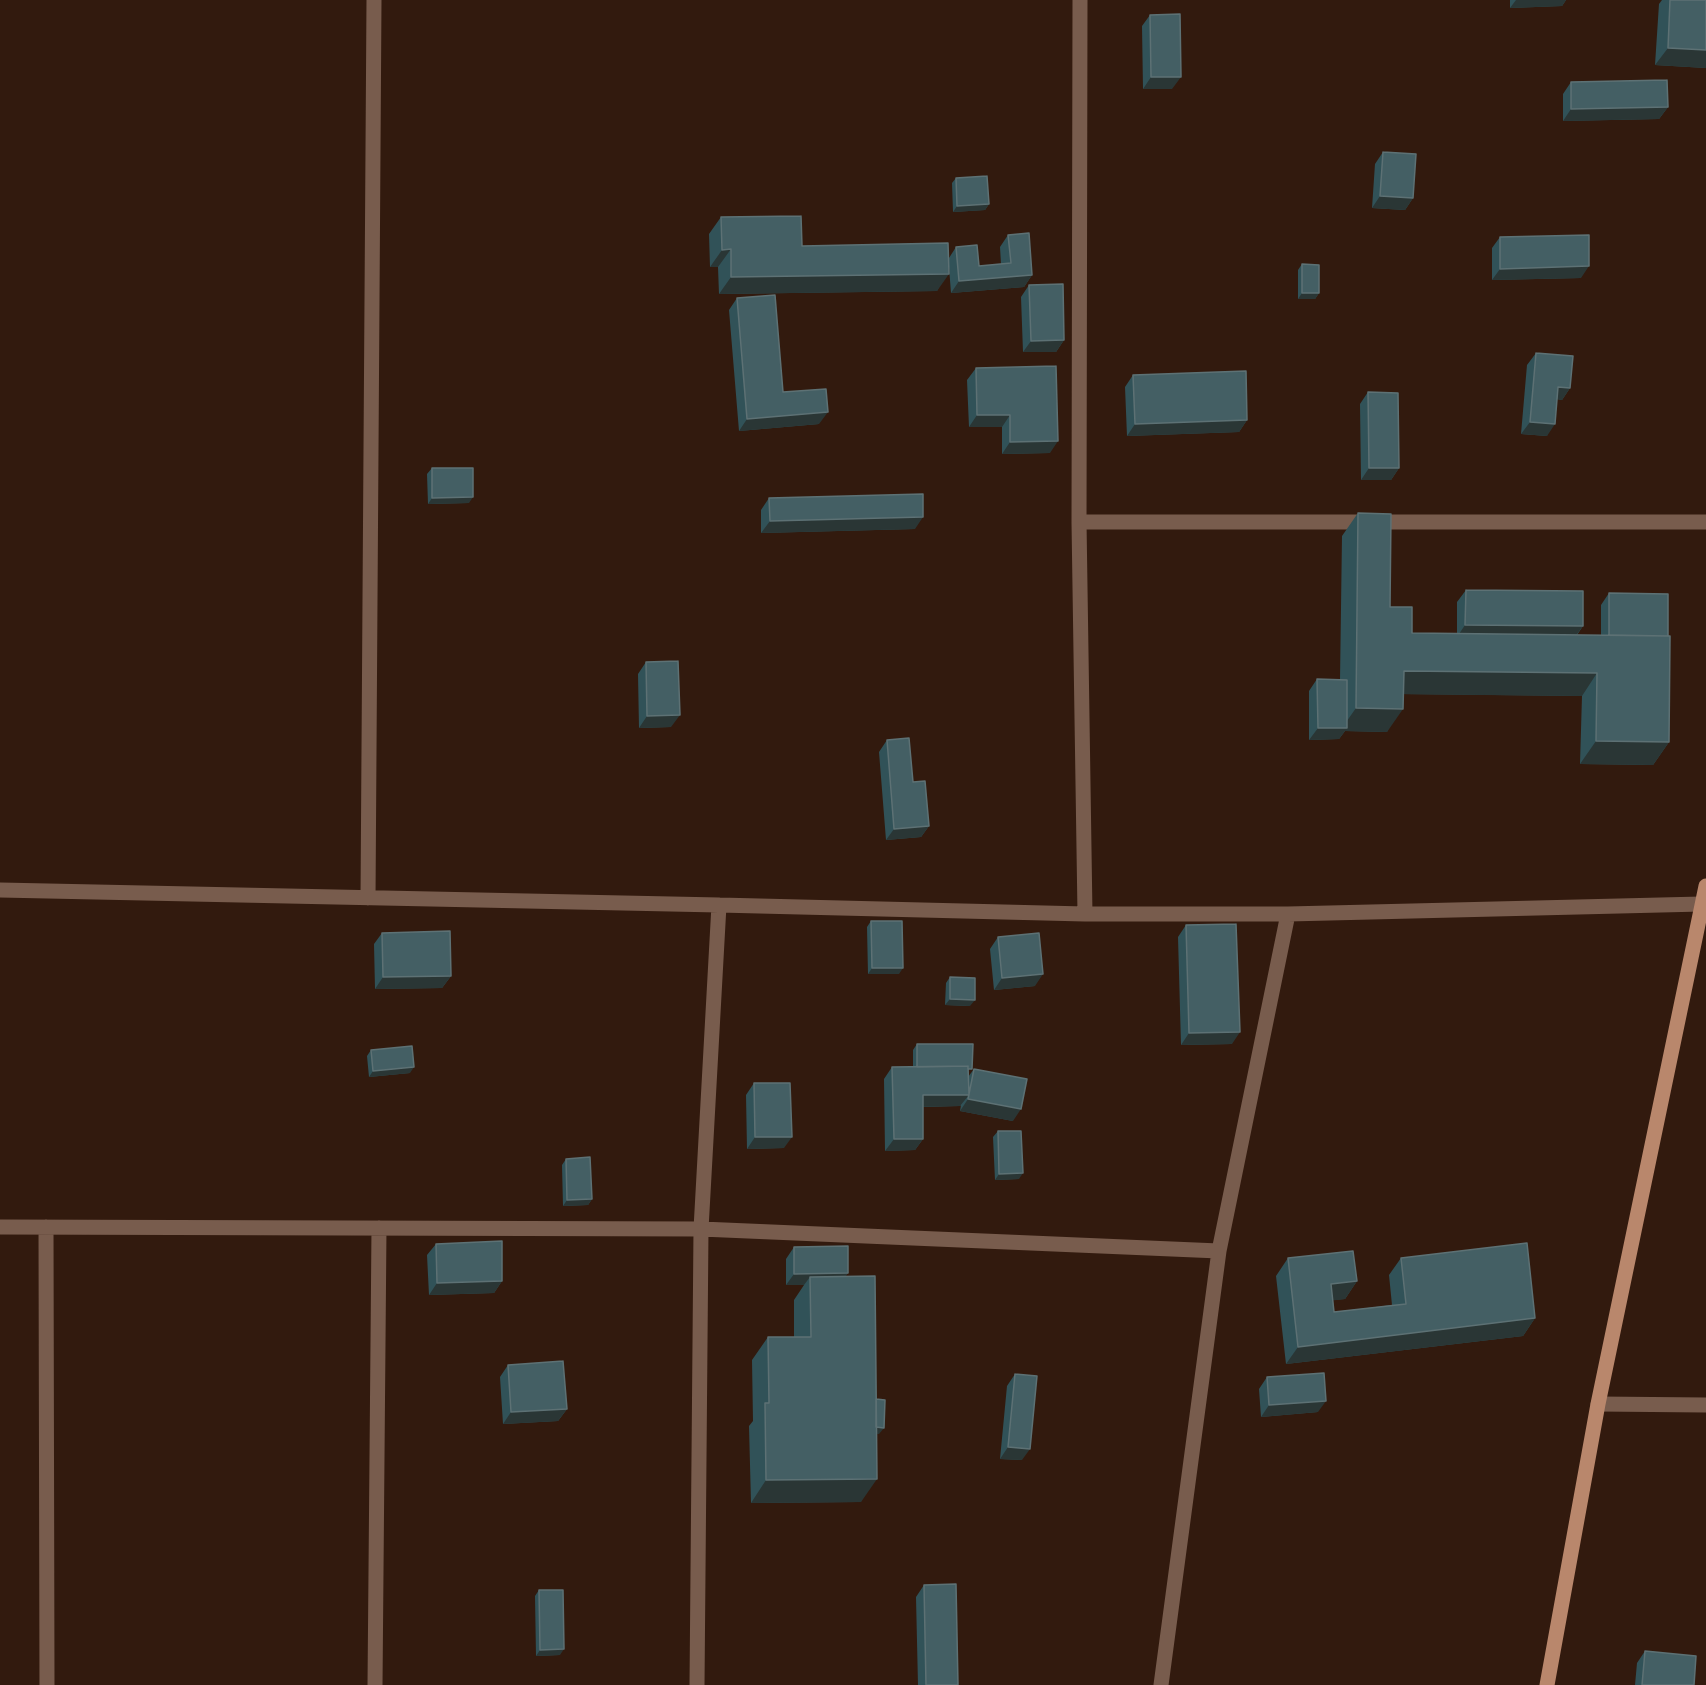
<!DOCTYPE html>
<html>
<head>
<meta charset="utf-8">
<style>
	body { margin:0 }
	canvas { display:block; background:#321a0e }
</style>
</head>
<body>
<canvas width="1706" height="1685"></canvas>
<script>
const ctx = document.querySelector('canvas').getContext('2d');
ctx.lineJoin = 'round';
function shape(rows) {
  const path = new Path2D();
  for (const r of rows) {
    path.moveTo(r[0], r[1]);
    for (let i = 2; i < r.length; i += 2) path.lineTo(r[i], r[i + 1]);
  }
  return path;
}
function stroke(path, color, width, dash) {
  ctx.strokeStyle = color;
  ctx.lineWidth = width;
  ctx.lineCap = dash ? 'butt' : 'round';
  ctx.setLineDash(dash || []);
  ctx.stroke(path);
}
function fillPath(path, color) {
  ctx.fillStyle = color;
  ctx.fill(path, 'evenodd');
}
const minor = shape([
	[1080,0,1079,522,1085,914],
	[1079,522,1706,522],
	[0,890,719,905,1085,914,1288,914,1702,904],
	[368,898,374,0],
	[0,1227,701,1229,1219,1251],
	[46,1227,47,1685],
	[1598,1404,1706,1405],
	[375,1685,379,1228],
	[697,1685,701,1229,719,905],
	[1161,1685,1219,1251,1288,914]
]);
const major = shape([
	[1547,1685,1598,1404,1706,886]
]);
const wall = shape([
	[1510,0,1566,0,1562,6,1510,8],
	[1662,0,1706,0,1706,68,1655,65,1659,4],
	[1150,15,1172,89,1143,89,1142,26],
	[1571,82,1668,107,1659,119,1563,121,1563,94],
	[1383,152,1413,198,1405,210,1372,208,1375,164],
	[956,178,989,204,985,210,953,212,952,183],
	[721,217,802,246,949,258,956,247,979,266,1001,264,1000,247,1008,235,1032,275,1024,287,951,293,949,267,937,291,719,294,718,267,710,267,709,234],
	[1500,237,1581,278,1492,280,1492,248],
	[1302,264,1319,293,1315,299,1298,299,1298,270],
	[1029,285,1064,340,1056,352,1023,352,1021,297],
	[737,298,783,392,819,424,739,431,729,310],
	[1536,353,1570,388,1562,400,1557,399,1547,436,1521,434,1527,365],
	[976,368,1050,453,1002,454,1002,427,969,427,967,380],
	[1133,375,1247,420,1239,432,1127,436,1125,387],
	[1368,392,1399,468,1391,480,1361,480,1360,404],
	[432,468,469,503,428,504,427,474],
	[769,498,915,529,761,533,761,510],
	[1358,513,1390,607,1412,633,1457,634,1457,602,1466,590,1583,626,1577,635,1601,635,1601,605,1609,593,1668,636,1669,742,1653,765,1580,764,1582,696,1403,694,1387,732,1345,731,1339,739,1309,740,1309,691,1317,679,1340,680,1342,536],
	[646,662,671,727,639,728,638,674],
	[887,740,929,826,921,837,886,840,879,752],
	[871,921,899,974,868,974,867,927],
	[1186,925,1232,1044,1181,1045,1178,937],
	[382,933,451,976,442,988,375,989,374,944],
	[998,937,1035,986,994,990,990,949],
	[950,977,970,1006,945,1005,946,983],
	[917,1044,968,1075,968,1077,974,1069,1013,1121,960,1111,961,1105,960,1106,923,1107,923,1139,915,1150,885,1151,884,1079,892,1067,913,1067,913,1050],
	[371,1050,410,1073,369,1077,367,1056],
	[754,1083,784,1148,747,1149,746,1095],
	[998,1131,1019,1179,995,1180,993,1137],
	[566,1159,592,1199,588,1205,563,1206,562,1165],
	[436,1244,502,1281,494,1293,429,1295,427,1255],
	[794,1247,848,1273,845,1276,876,1399,879,1434,876,1433,861,1502,751,1503,749,1426,753,1421,752,1360,768,1337,794,1337,794,1300,804,1285,786,1285,786,1259],
	[1288,1258,1357,1281,1345,1299,1333,1300,1334,1312,1392,1305,1389,1275,1401,1258,1535,1318,1523,1336,1286,1364,1276,1276],
	[508,1365,567,1409,558,1421,503,1424,500,1377],
	[1015,1374,1022,1460,1000,1459,1007,1386],
	[1267,1377,1318,1412,1261,1417,1259,1389],
	[924,1585,958,1685,918,1685,916,1597],
	[539,1590,560,1655,536,1656,535,1596],
	[1645,1651,1694,1685,1635,1685,1637,1663]
]);
const shadedWall = shape([
	[1516,0,1566,0,1562,6,1510,8],
	[1668,48,1706,50,1706,68,1655,65],
	[1151,77,1181,77,1172,89,1143,89],
	[1668,107,1659,119,1563,121,1571,109],
	[1380,196,1413,198,1405,210,1372,208],
	[989,204,985,210,953,212,957,206],
	[731,249,718,267,710,267,722,250],
	[1589,266,1581,278,1492,280,1500,269],
	[949,274,937,291,719,294,731,277],
	[1032,275,1024,287,951,293,959,281],
	[1302,293,1319,293,1315,299,1298,299],
	[1064,340,1056,352,1023,352,1031,341],
	[1558,387,1570,388,1562,400,1550,398],
	[828,412,819,424,739,431,747,419],
	[977,415,1010,415,1002,427,969,427],
	[1247,420,1239,432,1127,436,1135,424],
	[1530,422,1555,424,1547,436,1521,434],
	[1058,441,1050,453,1002,454,1010,442],
	[1369,468,1399,468,1391,480,1361,480],
	[473,497,469,503,428,504,432,498],
	[923,517,915,529,761,533,770,521],
	[1465,625,1583,626,1574,638,1457,637],
	[1404,671,1597,673,1582,696,1388,694],
	[1356,708,1403,709,1387,732,1345,731,1339,739,1309,740,1318,728,1342,728],
	[680,715,671,727,639,728,647,716],
	[1596,741,1669,742,1653,765,1580,764],
	[929,826,921,837,886,840,894,829],
	[872,968,903,968,899,974,868,974],
	[1043,974,1035,986,994,990,1002,978],
	[451,976,442,988,375,989,383,977],
	[950,999,975,1000,970,1006,945,1005],
	[1240,1032,1232,1044,1181,1045,1189,1033],
	[414,1067,410,1073,369,1077,373,1071],
	[923,1095,969,1095,960,1106,915,1107],
	[968,1099,1021,1109,1013,1121,960,1111],
	[755,1137,792,1137,784,1148,747,1149],
	[894,1139,923,1139,915,1150,885,1151],
	[1023,1173,1019,1179,995,1180,999,1174],
	[592,1199,588,1205,563,1206,567,1200],
	[848,1273,840,1285,810,1277,804,1285,786,1285,794,1274],
	[502,1281,494,1293,429,1295,437,1283],
	[1357,1281,1345,1299,1319,1302,1331,1284],
	[1535,1318,1523,1336,1286,1364,1298,1347],
	[1326,1401,1318,1412,1261,1417,1269,1405],
	[567,1409,558,1421,503,1424,511,1412],
	[864,1427,884,1428,879,1434,860,1433],
	[1008,1447,1030,1449,1022,1460,1000,1459],
	[877,1479,861,1502,751,1503,766,1480],
	[564,1649,560,1655,536,1656,540,1650]
]);
const building = shape([
	[1670,0,1706,0,1706,50,1668,48,1670,0],
	[1180,14,1181,77,1151,77,1150,15,1180,14],
	[1667,80,1668,107,1571,109,1571,82,1667,80],
	[1383,152,1416,154,1413,198,1380,196,1383,152],
	[987,176,989,204,957,206,956,178,987,176],
	[801,216,802,246,948,243,949,274,731,277,731,249,722,250,721,217,801,216],
	[1029,233,1032,275,959,281,956,247,977,245,979,266,1011,263,1008,235,1029,233],
	[1589,235,1589,266,1500,269,1500,237,1589,235],
	[1302,264,1319,265,1319,293,1302,293,1302,264],
	[1063,284,1064,340,1031,341,1029,285,1063,284],
	[775,295,783,392,826,389,828,412,747,419,737,298,775,295],
	[1536,353,1573,356,1570,388,1558,387,1555,424,1530,422,1536,353],
	[1056,366,1058,441,1010,442,1010,415,977,415,976,368,1056,366],
	[1246,371,1247,420,1135,424,1133,375,1246,371],
	[1368,392,1398,393,1399,468,1369,468,1368,392],
	[432,468,473,468,473,497,432,498,432,468],
	[923,494,923,517,770,521,769,498,923,494],
	[1358,513,1391,514,1390,607,1412,607,1412,633,1670,636,1669,742,1596,741,1597,673,1404,671,1403,709,1356,708,1358,513],
	[1466,590,1583,591,1583,626,1465,625,1466,590],
	[1609,593,1668,594,1668,636,1609,635,1609,593],
	[678,661,680,715,647,716,646,662,678,661],
	[1317,679,1347,680,1347,728,1318,728,1317,679],
	[909,738,913,782,925,781,929,826,894,829,887,740,909,738],
	[871,921,902,921,903,968,872,968,871,921],
	[1236,924,1240,1032,1189,1033,1186,925,1236,924],
	[450,931,451,976,383,977,382,933,450,931],
	[1039,933,1043,974,1002,978,998,937,1039,933],
	[950,977,975,978,975,1000,950,999,950,977],
	[917,1044,973,1044,972,1069,968,1069,968,1066,917,1067,917,1044],
	[412,1046,414,1067,373,1071,371,1050,412,1046],
	[968,1066,969,1095,923,1095,923,1139,894,1139,892,1067,968,1066],
	[974,1069,1027,1079,1021,1109,968,1099,974,1069],
	[754,1083,790,1083,792,1137,755,1137,754,1083],
	[998,1131,1021,1131,1023,1173,999,1174,998,1131],
	[590,1157,592,1199,567,1200,566,1159,590,1157],
	[502,1241,502,1281,437,1283,436,1244,502,1241],
	[1527,1243,1535,1318,1298,1347,1288,1258,1353,1251,1357,1281,1331,1284,1334,1312,1406,1304,1401,1258,1527,1243],
	[848,1246,848,1273,794,1274,794,1247,848,1246],
	[875,1276,877,1479,766,1480,765,1403,769,1403,768,1337,811,1337,810,1277,875,1276],
	[563,1361,567,1409,511,1412,508,1365,563,1361],
	[1324,1373,1326,1401,1269,1405,1267,1377,1324,1373],
	[1015,1374,1037,1376,1030,1449,1008,1447,1015,1374],
	[876,1399,885,1400,884,1428,876,1427,876,1399],
	[956,1584,958,1685,926,1685,924,1585,956,1584],
	[539,1590,563,1590,564,1649,540,1650,539,1590],
	[1645,1651,1696,1656,1694,1685,1642,1685,1645,1651]
]);
stroke(minor, '#785c4d', 15);
stroke(major, '#b9876c', 15);
fillPath(wall, '#315258');
fillPath(shadedWall, '#2a3635');
fillPath(building, '#445f64');
stroke(building, '#5d7174', 1.5);
</script>
</body>
</html>
